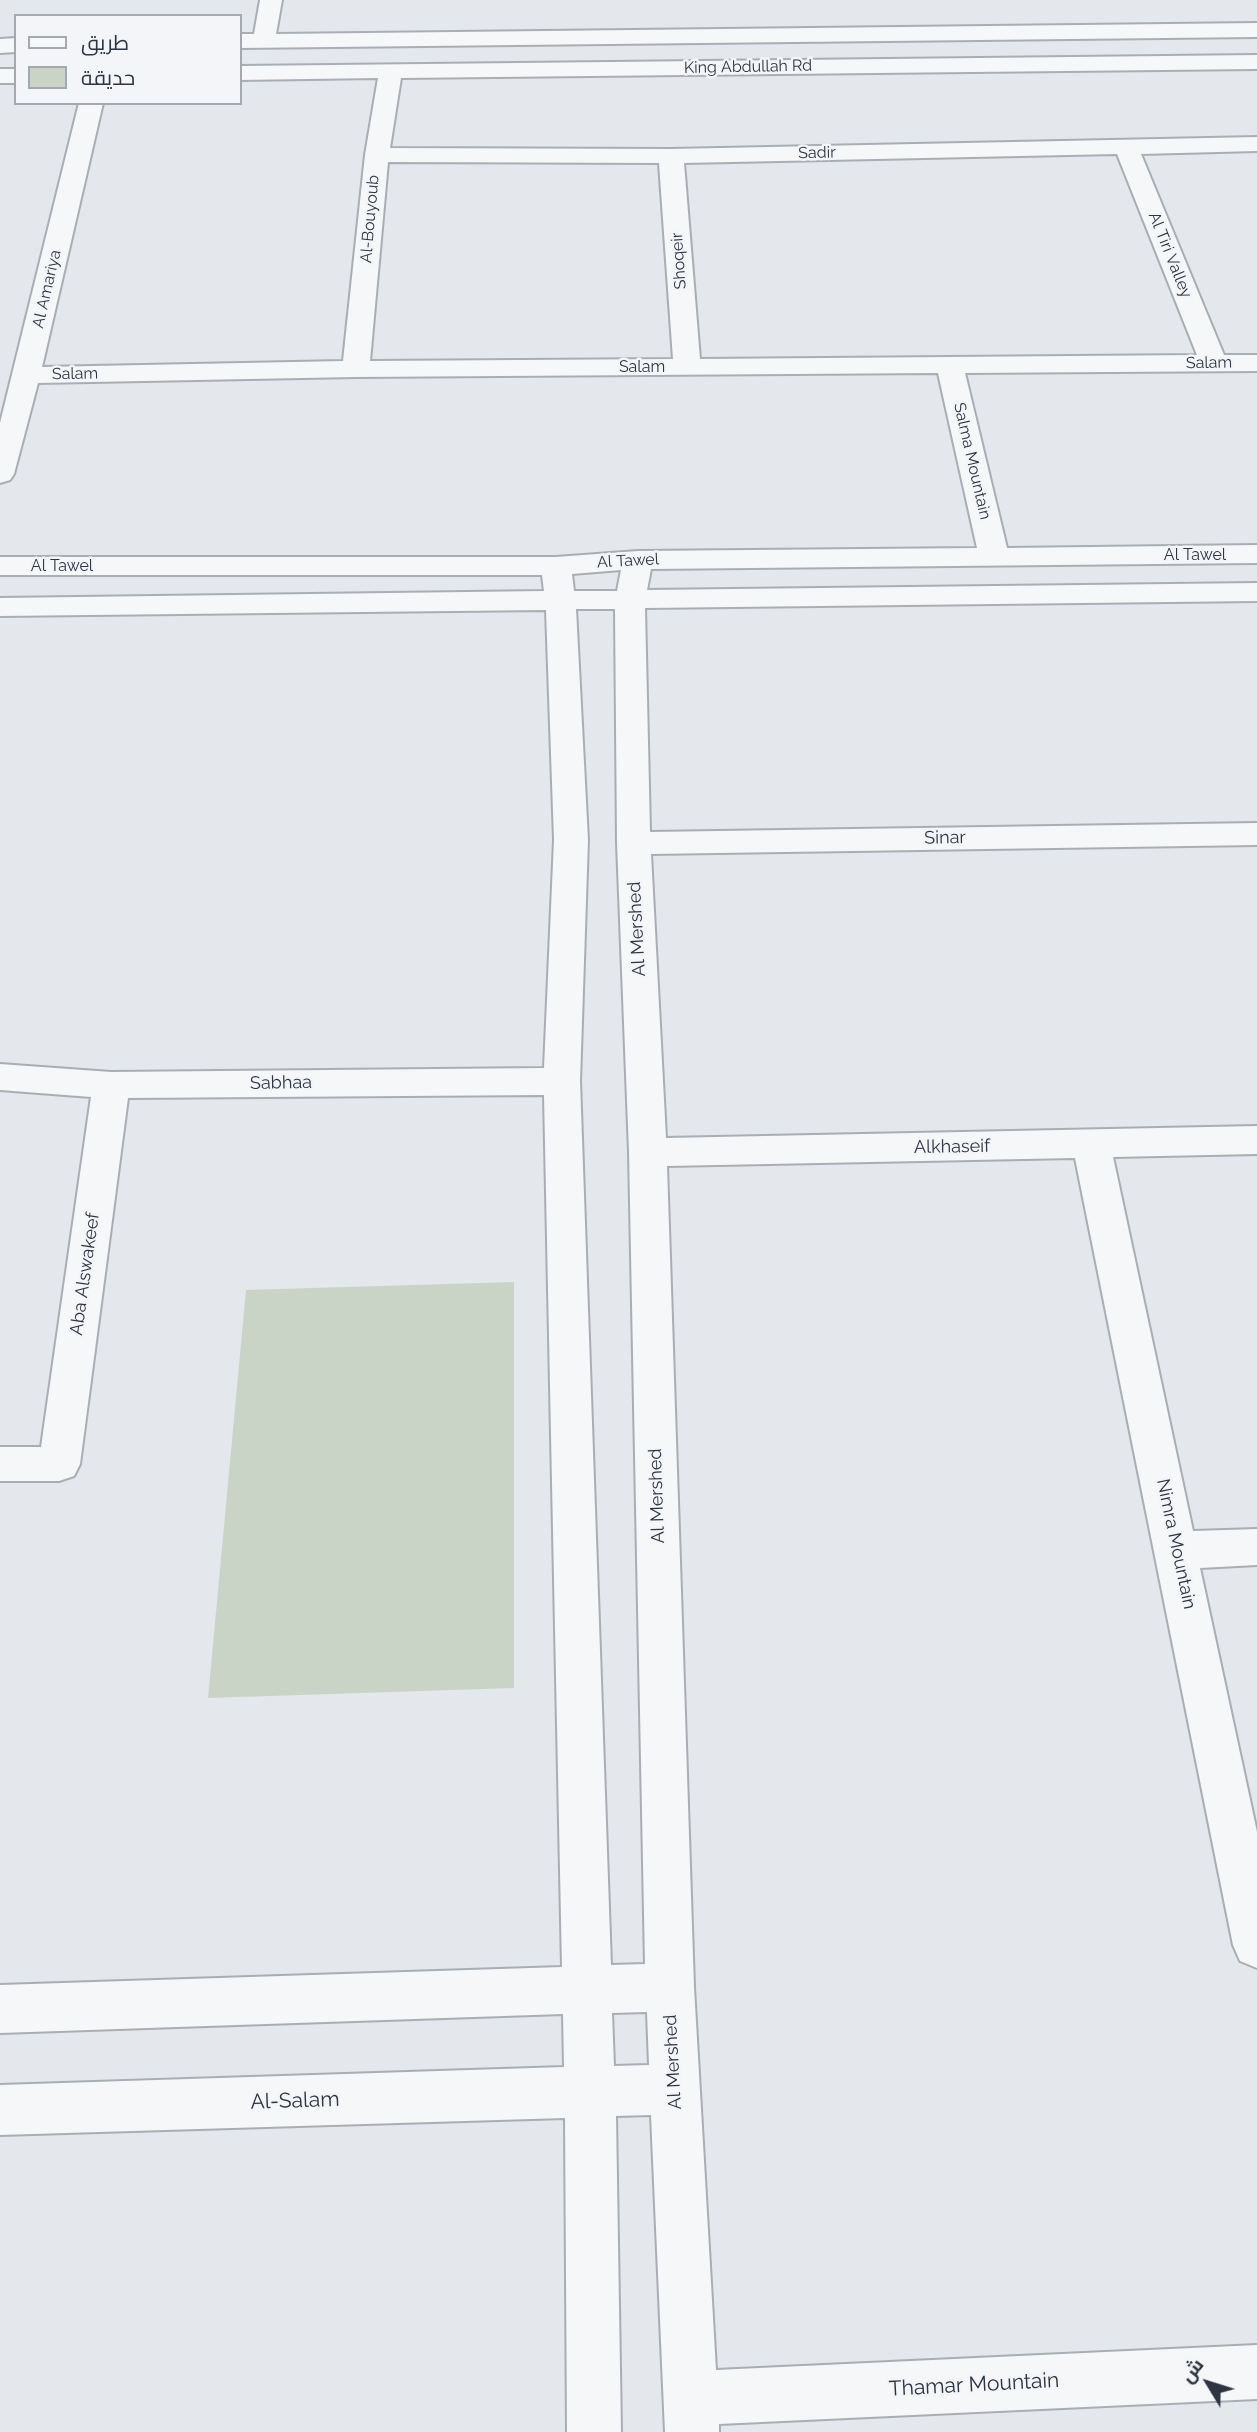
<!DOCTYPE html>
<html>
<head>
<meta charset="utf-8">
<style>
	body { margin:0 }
	#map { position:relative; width:1257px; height:2432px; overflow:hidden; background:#e4e7eb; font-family:Raleway,Cairo,sans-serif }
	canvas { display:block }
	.legend { position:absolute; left:14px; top:14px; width:228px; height:91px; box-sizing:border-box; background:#f4f5f8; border:2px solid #a4a8af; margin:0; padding:9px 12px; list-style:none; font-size:21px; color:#2d3442 }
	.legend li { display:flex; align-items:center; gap:14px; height:35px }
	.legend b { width:35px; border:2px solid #a4a8af }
	.north { position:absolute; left:1173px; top:2348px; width:70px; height:70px; -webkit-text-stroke:5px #f4f5f8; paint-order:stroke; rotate:308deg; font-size:19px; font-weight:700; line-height:28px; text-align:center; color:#2d3442 }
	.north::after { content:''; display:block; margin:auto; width:24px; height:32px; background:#2d3442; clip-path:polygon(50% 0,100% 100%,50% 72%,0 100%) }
</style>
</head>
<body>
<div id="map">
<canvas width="1257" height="2432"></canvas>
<ul class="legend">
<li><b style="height:9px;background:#f6f7f9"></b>طريق</li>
<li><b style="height:19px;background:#c9d4c6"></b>حديقة</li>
</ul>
<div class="north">ش</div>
</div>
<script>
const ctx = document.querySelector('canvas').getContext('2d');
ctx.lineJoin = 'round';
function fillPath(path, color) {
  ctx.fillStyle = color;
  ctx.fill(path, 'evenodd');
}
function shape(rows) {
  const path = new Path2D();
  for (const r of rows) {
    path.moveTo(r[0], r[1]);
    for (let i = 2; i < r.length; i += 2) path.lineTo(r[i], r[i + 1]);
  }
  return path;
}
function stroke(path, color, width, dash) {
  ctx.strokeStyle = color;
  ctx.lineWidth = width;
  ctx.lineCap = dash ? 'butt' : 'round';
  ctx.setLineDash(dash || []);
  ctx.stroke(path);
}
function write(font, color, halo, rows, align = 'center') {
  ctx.font = font + ' Raleway,sans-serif';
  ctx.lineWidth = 5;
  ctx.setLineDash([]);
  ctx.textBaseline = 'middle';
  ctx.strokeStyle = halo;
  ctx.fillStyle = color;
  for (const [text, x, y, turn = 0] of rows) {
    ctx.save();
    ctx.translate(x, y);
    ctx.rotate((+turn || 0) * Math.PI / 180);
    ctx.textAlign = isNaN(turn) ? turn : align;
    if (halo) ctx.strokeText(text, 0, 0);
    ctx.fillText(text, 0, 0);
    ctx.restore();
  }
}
const green = shape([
	[514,1282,514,1688,208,1698,246,1290]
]);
const minor = shape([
	[260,0,282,0,276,34,1257,23,1257,37,240,48,240,34,254,34,260,0],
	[16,38,16,52,0,53,0,39,16,38],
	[1257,55,1257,69,401,78,390,148,671,149,1257,137,1257,151,1141,154,1224,355,1257,355,1257,371,965,373,1007,548,1257,545,1257,563,651,569,647,590,1257,583,1257,601,645,608,650,832,1257,823,1257,845,651,854,666,1138,1257,1126,1257,1154,1113,1157,1193,1531,1257,1529,1257,1565,1200,1568,1257,1832,1257,1968,1240,1961,1233,1945,1075,1158,667,1166,694,1987,716,2370,1257,2345,1257,2399,719,2424,719,2432,665,2432,651,2115,616,2116,621,2432,567,2432,565,2118,0,2135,0,2085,564,2067,563,2014,0,2033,0,1985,562,1967,544,1095,128,1098,80,1464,74,1476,59,1481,0,1481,0,1447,41,1447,91,1097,0,1090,0,1064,111,1072,544,1068,554,840,546,610,0,616,0,598,544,591,542,575,0,575,0,557,556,557,638,551,977,548,938,373,356,377,38,383,14,474,10,480,0,483,0,423,79,103,103,103,42,367,343,361,365,155,378,78,240,80,240,66,1257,55],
	[1117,154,1197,355,700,359,684,163,1117,154],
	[388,162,659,163,673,359,370,361,388,162],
	[621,570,617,591,574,591,572,574,621,570],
	[576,609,615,609,617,843,629,1152,645,1964,611,1965,580,1081,588,840,576,609],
	[647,2012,649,2065,614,2066,612,2013,647,2012],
	[0,69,16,69,16,83,0,83,0,69]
]);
const farStreetnames = [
	["King Abdullah Rd",748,67,-1],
	["Sadir",817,153,-1],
	["Al-Bouyoub",370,219,-85],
	["Al Tiri Valley",1170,255,68],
	["Shoqeir",679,261,-94],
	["Al Amariya",47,289,-77],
	["Salam",1209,363,-1],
	["Salam",642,367],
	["Salam",75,374,-1],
	["Salma Mountain",972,461,77],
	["Al Tawel",1195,555],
	["Al Tawel",628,561,-3],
	["Al Tawel",62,566]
];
const streetNames = [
	["Sinar",945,838,-1],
	["Al Mershed",637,929,-93],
	["Sabhaa",281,1083,-1],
	["Alkhaseif",952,1147,-1],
	["Aba Alswakeef",85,1274,-82],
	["Al Mershed",657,1496,-92],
	["Nimra Mountain",1176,1544,78],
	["Al Mershed",673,2062,-93]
];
const nearStreetnames = [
	["Al-Salam",295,2101,-2],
	["Thamar Mountain",974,2385,-3]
];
fillPath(green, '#c9d4c6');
stroke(minor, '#a9aeb5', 4);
fillPath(minor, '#f6f7f9');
write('16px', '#2d3442', '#f4f5f8', farStreetnames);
write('18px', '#2d3442', '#f4f5f8', streetNames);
write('21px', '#2d3442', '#f4f5f8', nearStreetnames);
</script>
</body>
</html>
